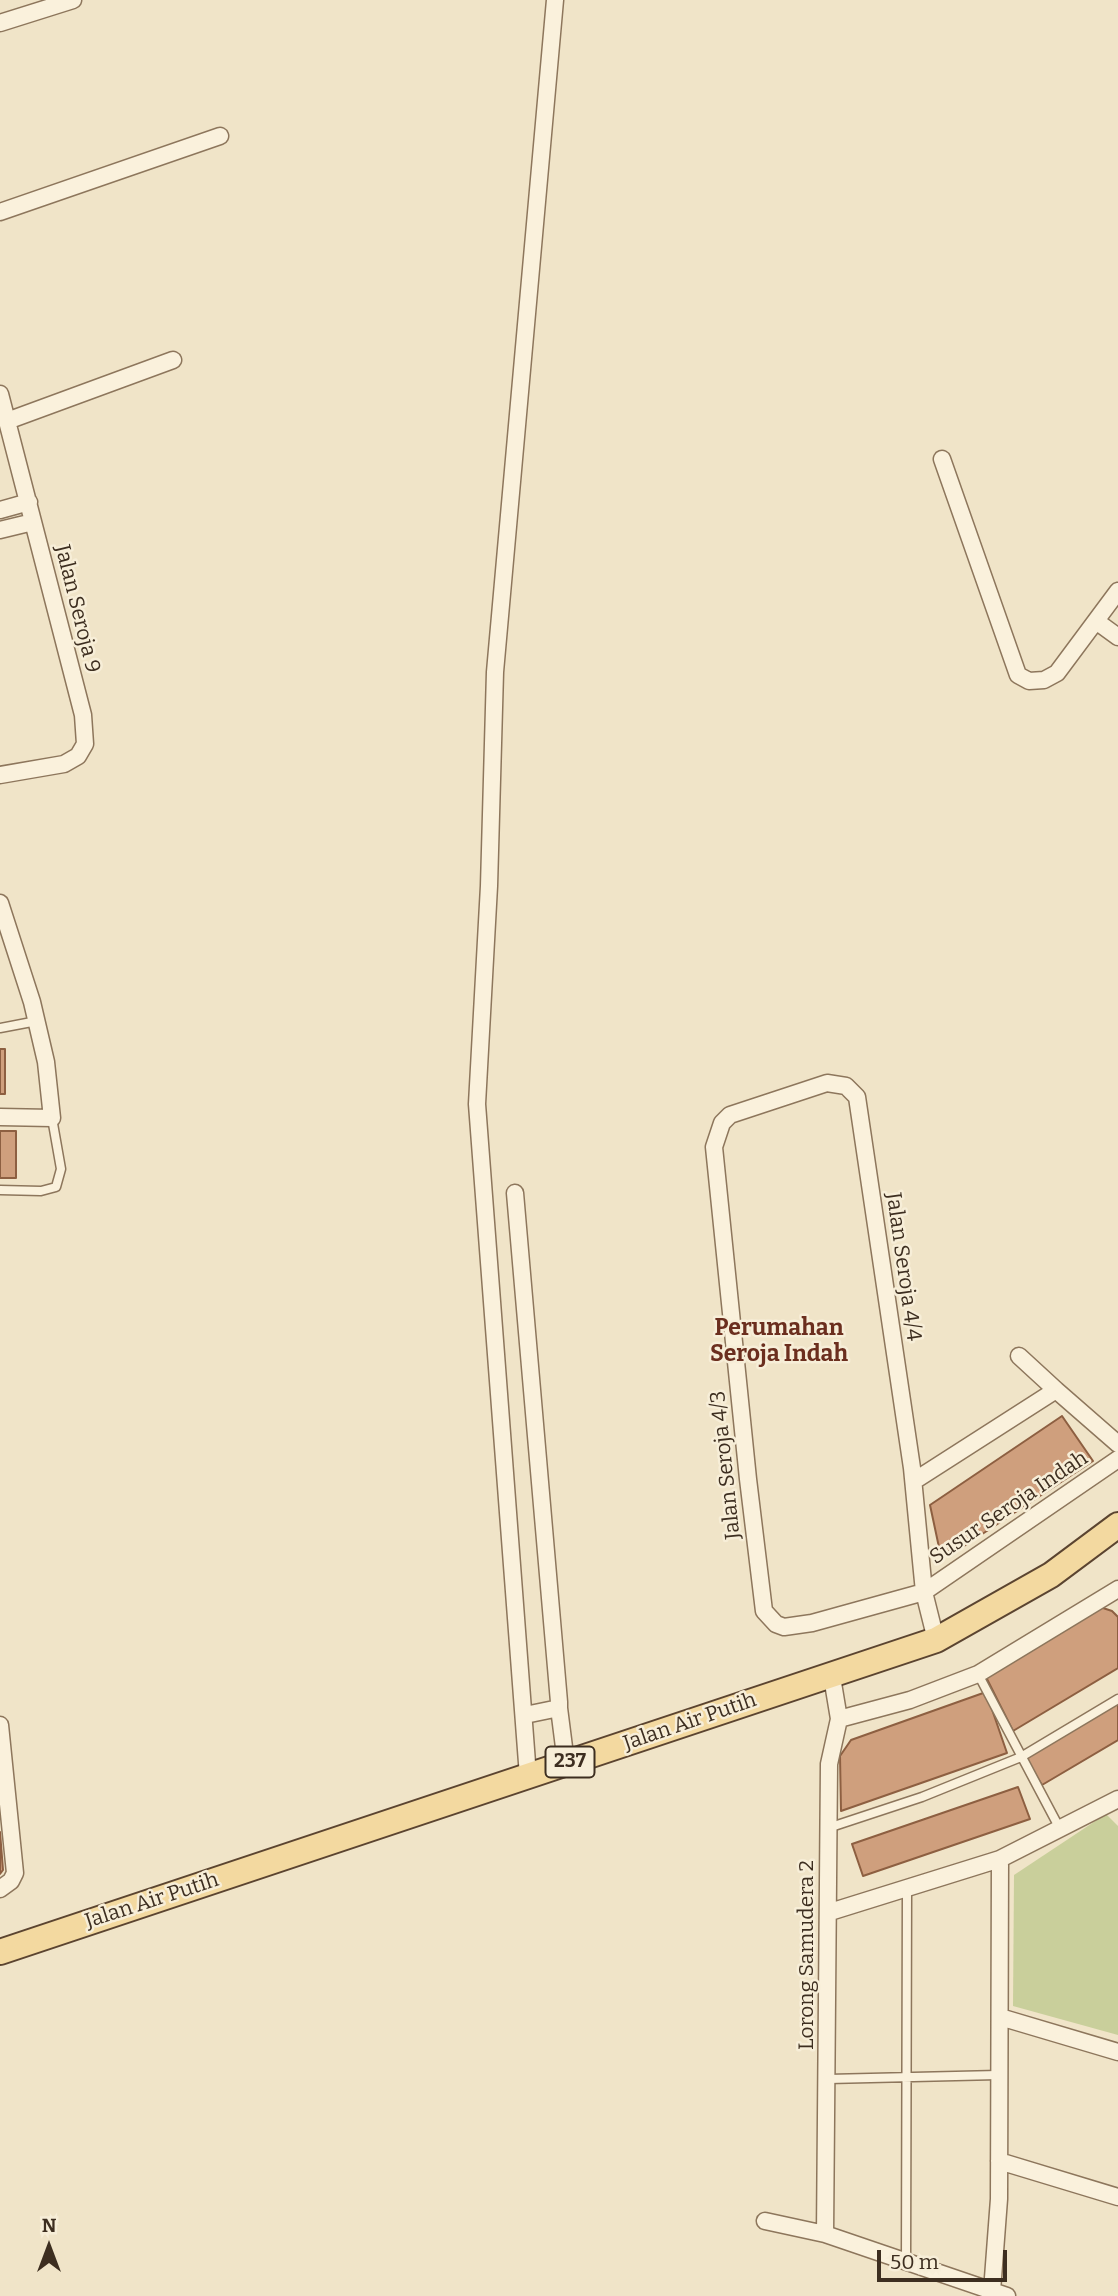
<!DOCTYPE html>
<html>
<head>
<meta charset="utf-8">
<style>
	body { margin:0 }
	#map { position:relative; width:1118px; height:2296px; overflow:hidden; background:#f0e4c8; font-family:Bitter,serif }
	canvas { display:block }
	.north { position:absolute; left:14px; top:2212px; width:70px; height:70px; -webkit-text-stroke:5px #f7eed8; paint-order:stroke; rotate:0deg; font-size:19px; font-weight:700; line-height:28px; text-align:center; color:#3d2e20 }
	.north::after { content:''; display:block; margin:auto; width:24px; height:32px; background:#3d2e20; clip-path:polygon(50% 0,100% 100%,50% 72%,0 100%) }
	.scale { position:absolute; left:877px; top:2250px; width:130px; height:32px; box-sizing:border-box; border:4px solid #3d2e20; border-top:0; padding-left:9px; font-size:21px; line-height:24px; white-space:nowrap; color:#3d2e20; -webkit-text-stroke:5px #f7eed8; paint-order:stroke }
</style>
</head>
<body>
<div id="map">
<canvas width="1118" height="2296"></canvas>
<div class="north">N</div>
<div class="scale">50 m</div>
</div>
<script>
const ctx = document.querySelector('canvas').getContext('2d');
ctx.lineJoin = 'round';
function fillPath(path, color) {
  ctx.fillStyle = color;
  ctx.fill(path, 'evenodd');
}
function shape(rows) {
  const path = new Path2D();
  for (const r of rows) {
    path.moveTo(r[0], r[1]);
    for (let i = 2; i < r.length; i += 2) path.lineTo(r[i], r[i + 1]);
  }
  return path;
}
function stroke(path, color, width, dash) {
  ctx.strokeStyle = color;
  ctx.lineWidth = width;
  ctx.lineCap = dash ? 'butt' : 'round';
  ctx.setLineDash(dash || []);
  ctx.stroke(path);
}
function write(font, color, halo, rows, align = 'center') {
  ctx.font = font + ' Bitter,serif';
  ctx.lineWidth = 5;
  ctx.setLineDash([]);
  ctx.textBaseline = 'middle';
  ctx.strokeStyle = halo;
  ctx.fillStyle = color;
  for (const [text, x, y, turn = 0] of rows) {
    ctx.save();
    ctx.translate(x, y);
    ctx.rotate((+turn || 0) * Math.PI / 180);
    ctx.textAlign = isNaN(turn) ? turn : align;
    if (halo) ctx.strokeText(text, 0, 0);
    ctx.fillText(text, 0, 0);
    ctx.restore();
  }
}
const green = shape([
	[1106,1814,1118,1826,1118,2035,1013,2006,1014,1875]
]);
const building = shape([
	[0,1049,5,1049,5,1094,0,1094,0,1049],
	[0,1131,16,1131,16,1178,0,1178,0,1131],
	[1062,1416,1093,1461,958,1550,940,1552,930,1505,1062,1416],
	[1094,1605,1112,1611,1118,1617,1118,1668,1013,1731,985,1675,1094,1605],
	[986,1692,1007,1753,841,1811,840,1756,851,1740,986,1692],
	[1118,1701,1118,1740,1042,1785,1024,1756,1118,1701],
	[1018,1787,1030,1819,863,1876,852,1844,1018,1787],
	[0,1832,3,1870,0,1874,0,1832]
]);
const lane = shape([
	[0,1028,37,1021],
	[0,1190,41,1191,56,1187,61,1169,52,1118],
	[978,1674,1060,1829],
	[828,1828,922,1797,1021,1757,1118,1699],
	[828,2079,998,2075],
	[906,2262,907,1890]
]);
const street = shape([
	[0,23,73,0],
	[0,212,220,136],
	[0,394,83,715,85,744,78,756,64,764,0,775],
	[7,421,173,360],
	[942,459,1018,675,1029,681,1044,680,1057,673,1118,591],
	[0,510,29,502],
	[0,530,33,522],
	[1096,621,1118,637],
	[0,903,32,1002,46,1062,52,1118,0,1117],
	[515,1193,559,1702,559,1708,525,1715],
	[1019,1356,1056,1390],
	[914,1481,1056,1390,1118,1444],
	[936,1640,924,1592,912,1468,857,1097,846,1086,827,1083,730,1115,722,1123,714,1147,748,1479,764,1611,776,1624,784,1627,812,1623,924,1592,1118,1459],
	[559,1708,566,1763],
	[839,1719,910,1700,978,1674,1118,1589],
	[0,1725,15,1873,11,1881,0,1889],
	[528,1776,477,1104,489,886,495,672,555,0],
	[830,1912,1000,1859,1118,1799],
	[1000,2017,1118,2052],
	[999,2161,1118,2197],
	[765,2221,825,2234,1007,2296],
	[825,2234,829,1764,839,1719,832,1677],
	[992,2291,999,2199,1000,1859]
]);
const primary = shape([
	[0,1952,936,1640,1051,1575,1118,1525]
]);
const shields = [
	[570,1762,49]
];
const shieldNames = [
	["237",570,1762]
];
const streetNames = [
	["Jalan Seroja 9",77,609,76],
	["Jalan Seroja 4/4",903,1267,82],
	["Jalan Seroja 4/3",726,1465,-96],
	["Susur Seroja Indah",1009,1508,-34],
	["Jalan Air Putih",690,1722,-19],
	["Jalan Air Putih",152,1901,-18],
	["Lorong Samudera 2",807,1955,-90]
];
const neighbourhoodNames = [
	["Perumahan",779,1329],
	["Seroja Indah",779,1355]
];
fillPath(green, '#c9cf9b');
fillPath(building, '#cf9f7d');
stroke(building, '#8d5f41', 2);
stroke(lane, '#8d765c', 11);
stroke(street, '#8d765c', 19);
stroke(primary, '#5b4430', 28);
stroke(lane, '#faf1dc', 8);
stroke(street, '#faf1dc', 16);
stroke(primary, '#f3d9a0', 24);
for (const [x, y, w] of shields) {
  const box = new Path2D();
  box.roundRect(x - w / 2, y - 15.5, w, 31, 5);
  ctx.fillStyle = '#f7eed8';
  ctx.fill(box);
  stroke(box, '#3d2e20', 2);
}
write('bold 19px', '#3d2e20', null, shieldNames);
write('21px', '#3d2e20', '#f7eed8', streetNames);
write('bold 23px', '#6b2e1e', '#f7eed8', neighbourhoodNames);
</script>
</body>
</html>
